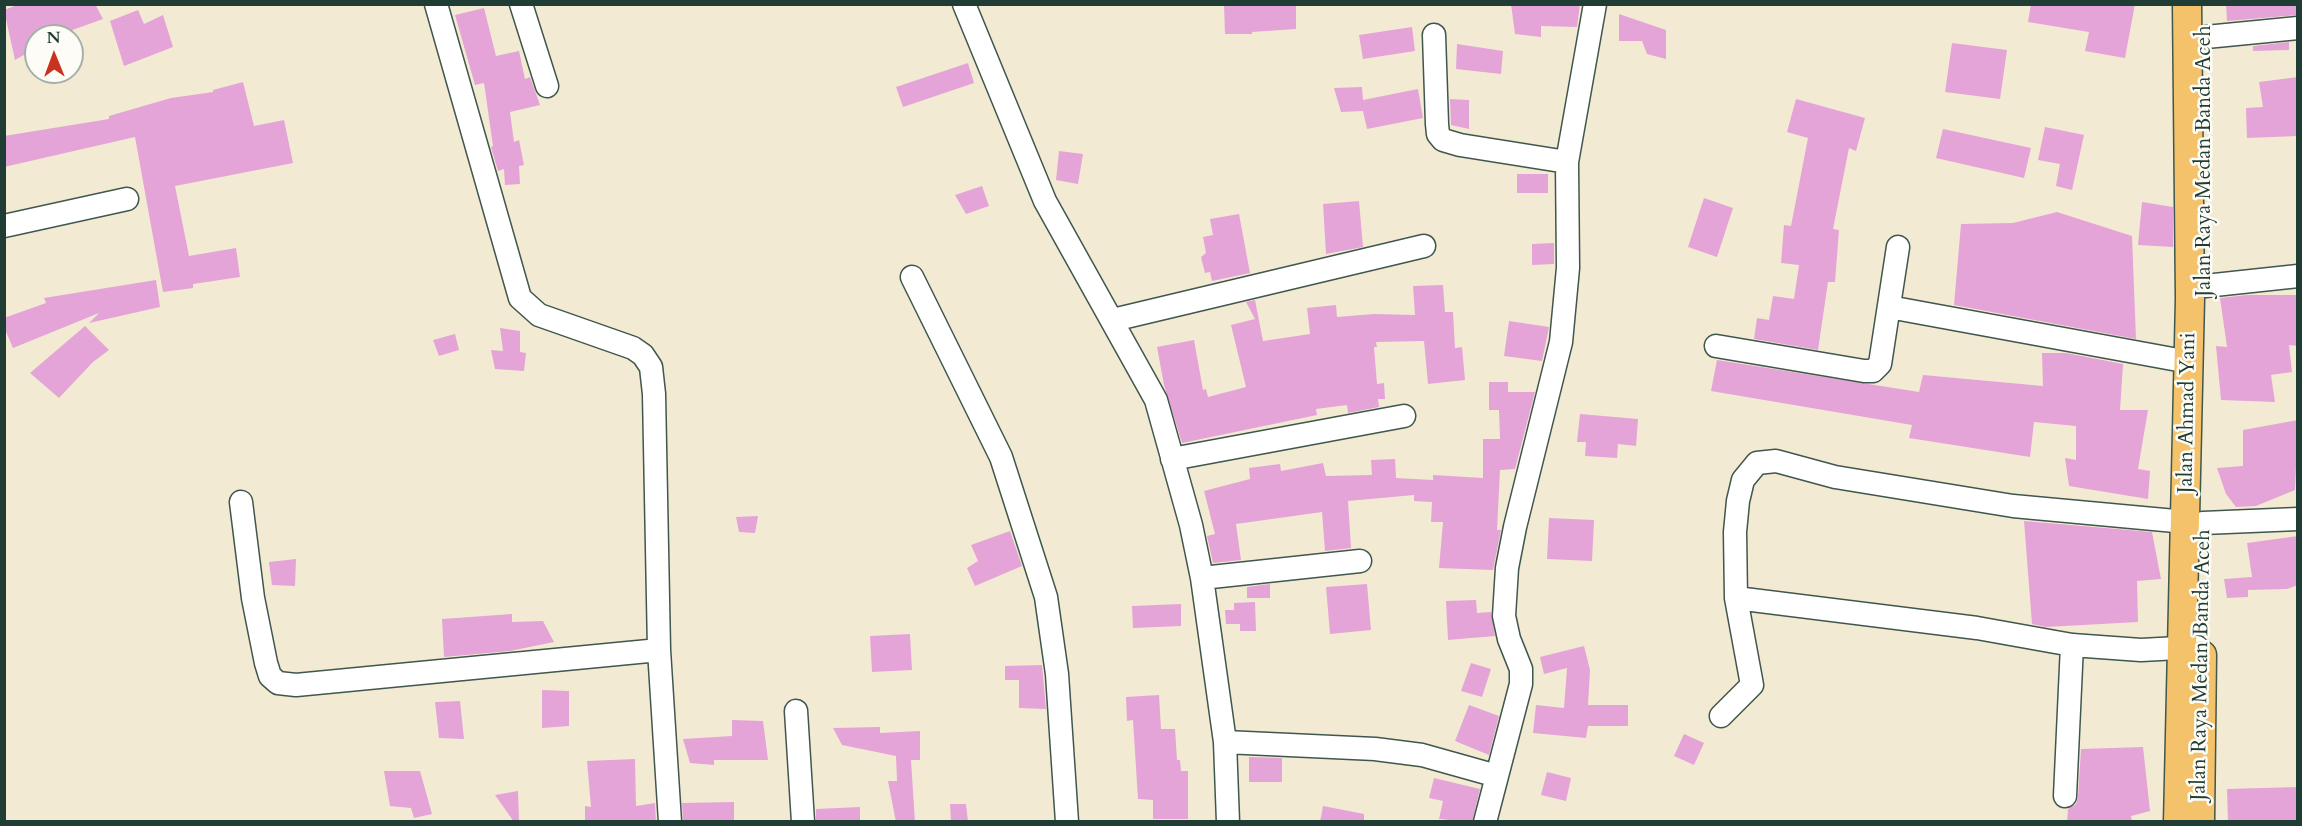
<!DOCTYPE html>
<html>
<head>
<meta charset="utf-8">
<style>
	body { margin:0 }
	#map { position:relative; width:2302px; height:826px; overflow:hidden; background:#f3ead4; font-family:Cardo,serif }
	canvas { display:block }
	.frame { position:absolute; inset:0; border:6px solid #1f3d34; pointer-events:none }
	.north { position:absolute; left:24px; top:24px; width:60px; height:60px; box-sizing:border-box; background:#fdfcf7; border:2px solid #a4b0a9; border-radius:50%; rotate:359deg; font-size:16px; font-weight:700; line-height:24px; text-align:center; color:#1f3d34 }
	.north::after { content:''; display:block; margin:auto; width:21px; height:27px; background:#c8321e; clip-path:polygon(50% 0,100% 100%,50% 72%,0 100%) }
</style>
</head>
<body>
<div id="map">
<canvas width="2302" height="826"></canvas>
<div class="frame"></div>
<div class="north">N</div>
</div>
<script>
const ctx = document.querySelector('canvas').getContext('2d');
ctx.lineJoin = 'round';
function fillPath(path, color) {
  ctx.fillStyle = color;
  ctx.fill(path, 'evenodd');
}
function shape(rows) {
  const path = new Path2D();
  for (const r of rows) {
    path.moveTo(r[0], r[1]);
    for (let i = 2; i < r.length; i += 2) path.lineTo(r[i], r[i + 1]);
  }
  return path;
}
function stroke(path, color, width, dash) {
  ctx.strokeStyle = color;
  ctx.lineWidth = width;
  ctx.lineCap = dash ? 'butt' : 'round';
  ctx.setLineDash(dash || []);
  ctx.stroke(path);
}
function write(font, color, halo, rows, align = 'center') {
  ctx.font = font + ' Cardo,serif';
  ctx.lineWidth = 5;
  ctx.setLineDash([]);
  ctx.textBaseline = 'middle';
  ctx.strokeStyle = halo;
  ctx.fillStyle = color;
  for (const [text, x, y, turn = 0] of rows) {
    ctx.save();
    ctx.translate(x, y);
    ctx.rotate((+turn || 0) * Math.PI / 180);
    ctx.textAlign = isNaN(turn) ? turn : align;
    if (halo) ctx.strokeText(text, 0, 0);
    ctx.fillText(text, 0, 0);
    ctx.restore();
  }
}
const building = shape([
	[20,4,95,4,103,19,56,36,36,36,36,48,15,60,4,10],
	[1224,4,1296,4,1296,29,1252,32,1252,34,1225,34],
	[1511,4,1580,4,1577,27,1541,26,1541,37,1515,34],
	[2031,4,2135,4,2125,58,2085,51,2089,32,2028,22],
	[2226,4,2298,4,2298,15,2227,21],
	[484,8,496,56,519,51,525,79,530,77,540,105,510,112,514,142,519,140,524,165,519,166,520,184,505,185,504,169,498,171,491,147,493,146,484,83,475,85,455,15],
	[138,10,144,24,163,15,173,47,124,66,110,21],
	[1619,14,1666,30,1666,59,1647,54,1642,41,1619,41],
	[1412,27,1415,51,1363,59,1359,35],
	[2289,42,2289,50,2253,51,2253,46],
	[1952,43,2007,50,2000,99,1945,92],
	[1457,44,1503,51,1501,74,1456,69],
	[968,63,974,83,903,107,896,87],
	[2298,77,2298,136,2247,138,2246,108,2263,107,2259,82],
	[243,82,254,126,284,120,293,163,175,186,189,256,236,248,240,277,193,284,193,288,163,292,135,137,4,167,4,136,109,119,109,116,171,98,213,92,213,90],
	[1362,87,1363,100,1418,89,1423,118,1367,129,1363,111,1341,112,1334,88],
	[1450,99,1469,100,1469,129,1451,125],
	[1796,99,1865,118,1856,151,1849,148,1833,229,1839,230,1835,282,1828,282,1818,350,1754,339,1757,318,1769,320,1773,296,1794,299,1799,265,1781,263,1784,225,1791,226,1808,138,1787,132],
	[2045,127,2084,135,2072,190,2056,186,2060,164,2038,160],
	[1943,129,2031,148,2024,178,1936,158],
	[1059,151,1083,154,1078,184,1056,180],
	[1517,174,1548,174,1548,193,1517,193],
	[982,186,989,206,966,214,955,195],
	[1704,198,1733,208,1717,257,1688,247],
	[1359,201,1363,247,1326,254,1323,204],
	[2142,202,2173,207,2173,247,2138,245],
	[2057,212,2132,236,2136,339,1954,305,1961,224,2013,223],
	[1239,214,1250,273,1212,281,1210,272,1205,273,1201,257,1206,253,1203,237,1213,235,1210,219],
	[1554,243,1554,264,1532,265,1532,244],
	[156,280,160,307,89,323,99,313,13,348,4,327,4,318,46,303,44,298],
	[1443,285,1445,312,1453,312,1455,348,1462,347,1465,380,1428,384,1424,341,1376,342,1377,347,1374,347,1377,384,1384,383,1385,399,1378,399,1379,407,1348,413,1347,405,1316,409,1317,415,1182,443,1164,385,1157,347,1194,340,1203,390,1206,389,1208,397,1246,387,1231,325,1255,319,1246,302,1255,300,1263,341,1310,334,1307,308,1336,305,1337,317,1374,314,1415,315,1413,286],
	[2247,295,2298,295,2298,346,2289,345,2292,372,2271,375,2275,402,2221,400,2216,346,2227,347,2220,298],
	[1509,321,1549,327,1542,361,1504,356],
	[85,326,109,350,93,362,59,398,30,373],
	[500,328,520,331,520,352,526,353,524,371,495,369,491,350,503,351],
	[455,334,459,350,439,356,433,340],
	[2042,353,2066,353,2123,364,2120,410,2148,410,2138,469,2150,471,2148,499,2069,486,2065,458,2076,460,2076,426,2034,422,2030,457,1909,438,1912,425,1711,391,1717,360,1919,392,1923,375,2043,386],
	[1489,382,1508,382,1508,392,1535,392,1515,469,1500,470,1497,530,1501,530,1493,570,1439,568,1443,522,1431,522,1432,502,1414,501,1414,495,1348,501,1351,548,1325,551,1322,512,1236,524,1241,560,1213,563,1207,536,1215,534,1204,491,1250,479,1249,468,1280,464,1281,471,1323,463,1326,476,1372,475,1371,460,1395,459,1396,478,1433,480,1433,475,1483,478,1483,439,1500,439,1499,410,1489,410],
	[1580,414,1638,419,1636,446,1618,444,1617,458,1585,456,1586,442,1577,442],
	[2298,420,2295,490,2256,506,2236,507,2226,494,2217,468,2243,466,2243,430],
	[758,516,755,533,739,532,736,517],
	[1549,518,1594,520,1592,561,1547,559],
	[2024,521,2152,532,2161,579,2137,581,2138,622,2046,627,2032,624],
	[1010,531,1022,566,975,586,967,568,978,561,971,545],
	[2298,536,2298,585,2287,589,2248,590,2248,597,2227,598,2224,579,2252,577,2247,543],
	[296,559,295,586,272,585,269,562],
	[1270,584,1270,598,1247,598,1247,587],
	[1367,584,1371,630,1330,634,1326,587],
	[1476,600,1477,613,1491,612,1495,636,1448,640,1446,601],
	[1255,602,1256,631,1240,631,1240,624,1226,624,1225,610,1234,610,1234,603],
	[1181,604,1181,626,1133,628,1132,606],
	[512,614,512,622,543,621,554,642,510,651,444,657,442,619],
	[910,634,912,670,872,672,870,636],
	[1584,646,1590,670,1588,705,1628,705,1628,726,1588,726,1586,738,1533,733,1536,705,1564,708,1567,668,1544,674,1540,657],
	[1471,663,1491,669,1482,697,1461,691],
	[1042,665,1046,709,1019,708,1019,680,1005,680,1005,666],
	[542,690,569,691,569,726,542,728],
	[1159,695,1161,729,1175,729,1177,760,1180,760,1181,771,1188,771,1188,819,1153,819,1153,800,1138,799,1133,720,1127,721,1126,697],
	[460,701,464,739,439,738,435,702],
	[1469,705,1499,716,1489,755,1455,741],
	[732,720,763,721,768,760,714,760,714,765,690,763,683,739,732,736],
	[880,727,880,733,920,731,920,760,911,760,915,822,896,822,888,781,897,781,896,756,842,745,833,728],
	[1684,734,1704,743,1694,765,1674,756],
	[2143,747,2150,811,2131,816,2132,822,2067,822,2068,809,2076,804,2078,797,2081,749],
	[1249,757,1282,758,1282,782,1249,782],
	[635,759,636,806,655,803,656,822,585,822,585,806,591,807,587,761],
	[384,771,420,771,432,814,414,818,411,808,390,806],
	[1547,772,1571,778,1566,801,1541,795],
	[1434,778,1480,789,1472,822,1439,819,1443,801,1429,798],
	[2298,787,2298,822,2228,822,2227,789],
	[518,791,519,822,514,822,495,795],
	[734,802,734,822,683,822,682,803],
	[950,804,966,804,968,822,951,822],
	[1323,806,1364,814,1364,822,1320,822],
	[860,807,860,822,816,822,816,809]
]);
const minor = shape([
	[436,4,520,298,539,315,633,348,643,355,651,367,654,394,659,650],
	[521,4,547,86],
	[964,4,1045,201,1156,400,1191,525,1202,578,1225,742,1228,822],
	[1434,35,1437,124,1438,134,1443,140,1460,145,1567,162],
	[2206,37,2298,28],
	[4,226,127,199],
	[912,277,1001,457,1046,597,1057,674,1067,822],
	[2205,286,2298,276],
	[1889,307,2189,362],
	[1113,320,1424,246],
	[1716,346,1864,371,1873,371,1880,364,1898,247],
	[1172,459,1404,416],
	[241,502,253,598,266,663,270,676,278,683,296,685,659,650,670,822],
	[2203,523,2298,519],
	[1202,578,1360,561],
	[1736,598,1977,628,2072,645,2141,650,2197,647],
	[796,711,803,822],
	[1721,716,1752,685,1736,598,1735,532,1738,501,1743,480,1757,463,1776,461,1835,477,2013,506,2186,522],
	[1225,742,1375,749,1422,755,1497,776],
	[2065,796,2072,645],
	[1485,822,1521,684,1521,669,1509,639,1504,616,1507,568,1515,527,1561,342,1568,268,1567,162,1595,4]
]);
const major = shape([
	[2178,822,2190,299,2187,4],
	[2200,822,2202,655]
]);
const streetNames = [
	["Jalan Raya Medan Banda Aceh",2205,161,-90],
	["Jalan Ahmad Yani",2188,413,-89],
	["Jalan Raya Medan Banda Aceh",2202,665,-89]
];
fillPath(building, '#e5a4d7');
stroke(minor, '#3f574c', 25);
stroke(major, '#3f574c', 31);
stroke(minor, '#fff', 22);
stroke(major, '#f4c26a', 28);
write('21px', '#1f3d34', '#fdfcf7', streetNames);
</script>
</body>
</html>
